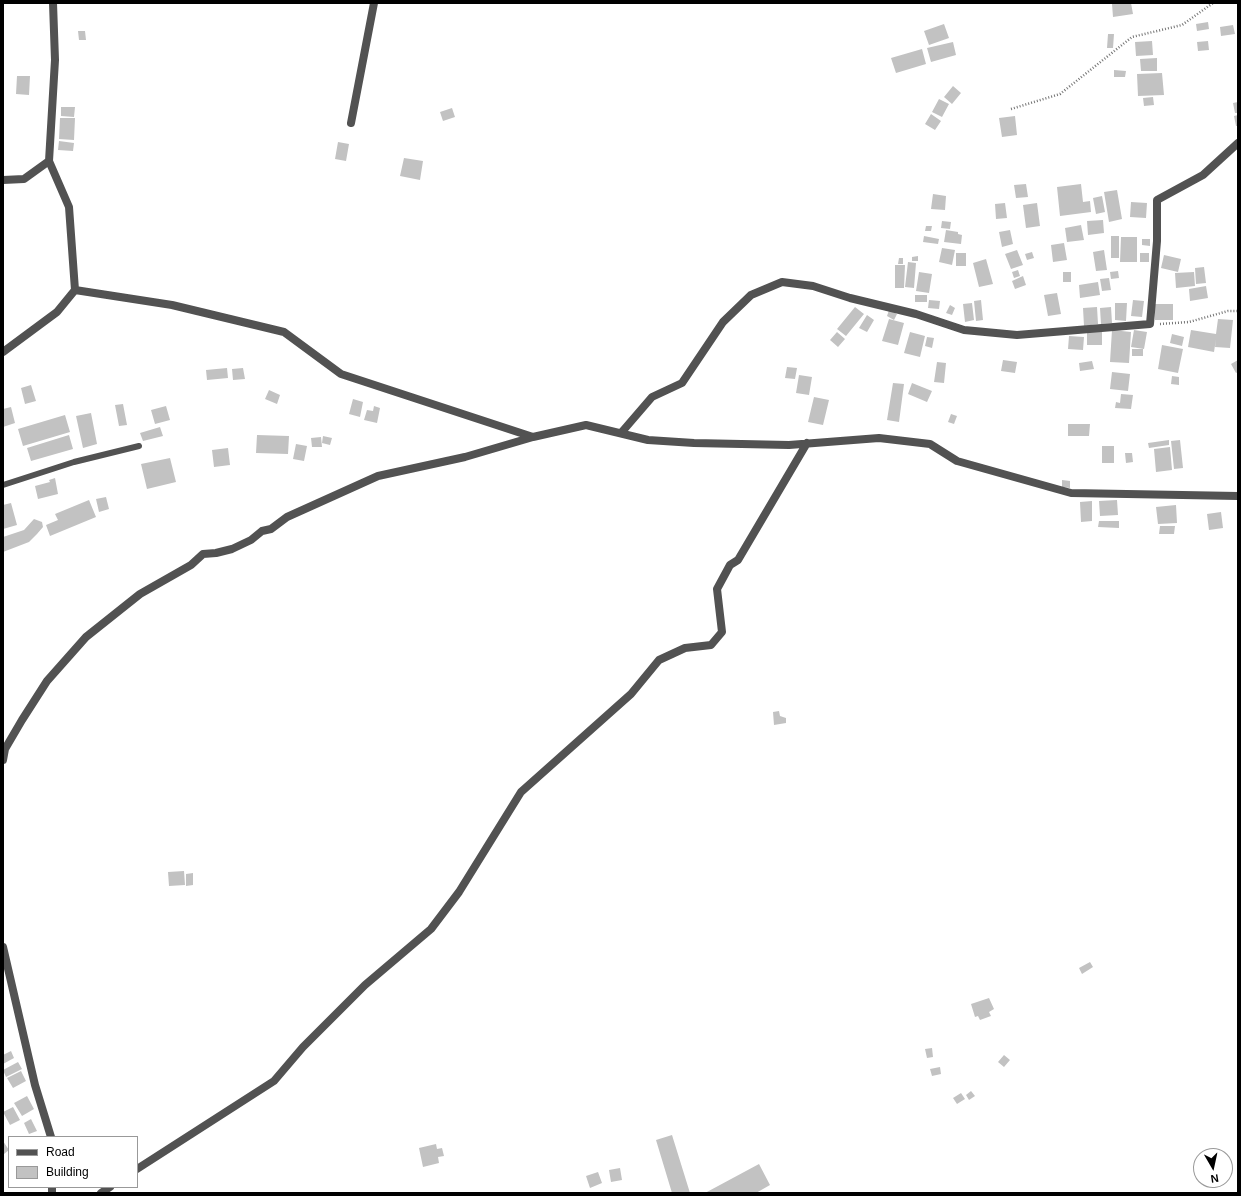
<!DOCTYPE html>
<html>
<head>
<meta charset="utf-8">
<style>
	body { margin:0 }
	#map { position:relative; width:1241px; height:1196px; overflow:hidden; background:#fff; font-family:Arial,sans-serif }
	canvas { display:block }
	.frame { position:absolute; inset:0; border:4px solid #000; pointer-events:none }
	.legend { position:absolute; left:8px; top:1136px; width:130px; height:52px; box-sizing:border-box; background:#fff; border:1px solid #999; margin:0; padding:5px 7px; list-style:none; font-size:12px; color:#000 }
	.legend li { display:flex; align-items:center; gap:8px; height:20px }
	.legend b { width:20px; border:1px solid #999 }
	.north { position:absolute; left:1193px; top:1148px; width:40px; height:40px; box-sizing:border-box; background:#fff; border:1px solid #999; border-radius:50%; rotate:171deg; font-size:11px; font-weight:700; line-height:16px; text-align:center; color:#000 }
	.north::after { content:''; display:block; margin:auto; width:14px; height:18px; background:#000; clip-path:polygon(50% 0,100% 100%,50% 72%,0 100%) }
</style>
</head>
<body>
<div id="map">
<canvas width="1241" height="1196"></canvas>
<div class="frame"></div>
<ul class="legend">
<li><b style="height:5px;background:#525252"></b>Road</li>
<li><b style="height:11px;background:#c2c2c2"></b>Building</li>
</ul>
<div class="north">N</div>
</div>
<script>
const ctx = document.querySelector('canvas').getContext('2d');
ctx.lineJoin = 'round';
function fillPath(path, color) {
  ctx.fillStyle = color;
  ctx.fill(path, 'evenodd');
}
function shape(rows) {
  const path = new Path2D();
  for (const r of rows) {
    path.moveTo(r[0], r[1]);
    for (let i = 2; i < r.length; i += 2) path.lineTo(r[i], r[i + 1]);
  }
  return path;
}
function stroke(path, color, width, dash) {
  ctx.strokeStyle = color;
  ctx.lineWidth = width;
  ctx.lineCap = dash ? 'butt' : 'round';
  ctx.setLineDash(dash || []);
  ctx.stroke(path);
}
const building = shape([
	[1131,3,1133,14,1113,17,1112,4],
	[1208,22,1209,29,1197,31,1196,24],
	[944,24,949,38,929,45,924,31],
	[1233,25,1235,34,1221,36,1220,27],
	[78,31,85,31,86,40,79,40],
	[1108,34,1114,34,1113,48,1107,48],
	[1152,41,1153,55,1136,56,1135,42],
	[1208,41,1209,50,1198,51,1197,42],
	[953,42,956,55,931,62,927,48],
	[922,49,926,64,896,73,891,58],
	[1157,58,1157,71,1141,71,1140,59],
	[1114,70,1126,71,1125,77,1114,77],
	[1162,73,1164,95,1138,96,1137,74],
	[17,76,30,76,29,95,16,94],
	[953,86,961,93,952,104,944,97],
	[1153,97,1154,105,1144,106,1143,98],
	[939,99,949,104,942,117,932,112],
	[1238,102,1238,113,1235,113,1233,103],
	[61,107,75,107,74,117,61,116],
	[452,108,455,117,443,121,440,112],
	[931,114,941,121,935,130,925,124],
	[1238,115,1238,126,1236,126,1234,116],
	[1015,116,1017,135,1002,137,999,118],
	[60,118,75,118,74,140,59,139],
	[59,141,74,143,73,151,58,150],
	[338,142,349,144,346,161,335,159],
	[404,158,423,161,420,180,400,176],
	[1026,184,1028,197,1016,198,1014,185],
	[1081,184,1083,202,1090,201,1091,212,1060,216,1057,187],
	[1117,190,1122,219,1109,222,1104,192],
	[933,194,946,196,945,210,931,209],
	[1102,196,1105,212,1096,214,1093,198],
	[1131,202,1147,203,1146,218,1130,217],
	[1005,203,1007,218,996,219,995,204],
	[1037,203,1040,226,1026,228,1023,205],
	[1103,220,1104,233,1088,235,1087,221],
	[942,221,951,222,950,229,941,228],
	[1081,225,1084,240,1067,242,1065,228],
	[926,226,932,226,931,231,925,231],
	[946,230,958,232,958,234,962,235,961,244,944,242],
	[1010,230,1013,244,1002,247,999,232],
	[924,236,939,239,938,244,923,242],
	[1111,236,1119,236,1119,258,1111,258],
	[1121,237,1137,237,1137,262,1120,262],
	[1142,239,1150,239,1150,246,1142,245],
	[1064,243,1067,260,1053,262,1051,245],
	[942,248,955,250,952,265,939,262],
	[1017,250,1023,265,1011,269,1005,254],
	[1104,250,1107,270,1096,271,1093,252],
	[1032,252,1034,258,1027,260,1025,254],
	[956,253,966,253,966,266,956,266],
	[1140,253,1149,253,1149,262,1140,262],
	[1164,255,1181,259,1178,272,1161,268],
	[918,256,918,261,912,261,912,257],
	[899,258,903,258,903,264,898,264],
	[986,259,993,284,979,287,973,263],
	[908,262,916,263,914,288,905,287],
	[895,265,905,265,904,288,895,288],
	[1204,267,1206,283,1196,284,1195,268],
	[1018,270,1020,276,1014,278,1012,272],
	[1118,271,1119,278,1111,279,1110,272],
	[919,272,932,274,929,293,916,291],
	[1063,272,1071,272,1071,282,1063,282],
	[1194,272,1195,286,1176,288,1175,273],
	[1023,276,1026,285,1015,289,1012,281],
	[1109,278,1111,290,1102,291,1100,279],
	[1098,282,1100,295,1080,298,1079,285],
	[1206,286,1208,298,1190,301,1189,289],
	[1057,293,1061,314,1048,316,1044,295],
	[915,295,927,295,927,302,915,302],
	[929,300,940,301,939,309,928,308],
	[981,300,983,320,976,321,974,301],
	[1133,300,1144,301,1142,317,1131,316],
	[972,303,974,320,965,322,963,304],
	[1115,303,1127,303,1126,321,1115,320],
	[1155,304,1173,304,1173,320,1155,320],
	[950,305,955,308,952,315,946,313],
	[855,307,864,314,846,336,837,329],
	[1097,307,1098,324,1084,326,1083,308],
	[1111,307,1112,323,1101,324,1100,308],
	[889,310,897,314,894,320,887,316],
	[867,315,874,320,867,332,859,328],
	[889,319,904,323,898,345,882,341],
	[1218,319,1233,320,1230,348,1215,347,1216,339,1214,352,1188,347,1191,330,1216,334],
	[1112,330,1131,332,1129,363,1110,362],
	[1134,330,1147,332,1144,349,1131,347],
	[1087,331,1102,331,1102,345,1087,345],
	[837,332,845,339,838,347,830,340],
	[910,332,925,336,920,357,904,353],
	[1172,334,1184,337,1182,346,1170,343],
	[1069,336,1084,337,1083,350,1068,349],
	[927,337,934,338,932,348,925,346],
	[1162,345,1183,349,1178,373,1158,369],
	[1132,349,1143,349,1143,356,1132,356],
	[1003,360,1017,362,1015,373,1001,371],
	[1238,360,1238,372,1236,373,1231,364],
	[1092,361,1094,369,1080,371,1079,363],
	[937,362,946,363,944,383,934,382],
	[787,367,797,368,795,379,785,378],
	[227,368,228,378,207,380,206,370],
	[243,368,245,379,233,380,232,369],
	[1112,372,1130,374,1128,391,1110,389],
	[799,375,812,377,809,395,796,393],
	[1172,376,1179,377,1179,385,1171,384],
	[893,383,904,384,899,422,887,420],
	[912,383,932,391,927,402,908,394],
	[31,385,36,401,25,404,21,388],
	[269,390,280,395,277,404,265,399],
	[1121,394,1133,395,1131,409,1115,408,1116,402,1120,403],
	[814,397,829,400,823,425,808,422],
	[353,399,363,402,360,417,349,414],
	[123,404,127,425,119,426,115,405],
	[166,406,170,420,155,424,151,410],
	[374,406,380,408,377,423,364,420,367,410,373,411],
	[11,407,15,423,3,427,3,409],
	[91,413,97,444,83,448,76,416],
	[951,414,957,416,954,424,948,422],
	[65,415,70,432,23,446,18,429],
	[1068,424,1090,424,1089,436,1068,436],
	[160,427,163,436,143,441,140,433],
	[69,435,73,449,31,461,27,448],
	[257,435,289,436,288,454,256,453],
	[323,436,332,438,330,445,322,443],
	[321,437,322,447,312,447,311,438],
	[1169,440,1169,445,1149,448,1148,443],
	[1180,440,1183,468,1174,469,1171,441],
	[296,444,307,446,304,461,293,459],
	[1102,446,1114,446,1114,463,1102,463],
	[1170,447,1172,470,1156,472,1154,449],
	[228,448,230,465,214,467,212,450],
	[1125,453,1132,453,1133,462,1126,463],
	[170,458,176,482,147,489,141,464],
	[55,478,58,494,38,499,35,486,50,482,49,480],
	[1062,480,1070,481,1070,488,1062,487],
	[106,497,109,509,99,512,96,499],
	[89,500,96,517,50,536,46,525,58,520,55,514],
	[1117,500,1118,515,1100,516,1099,501],
	[1092,501,1092,521,1081,522,1080,502],
	[11,503,17,525,3,529,3,505],
	[1176,505,1177,523,1158,524,1156,507],
	[1221,512,1223,528,1209,530,1207,514],
	[34,519,42,522,43,527,37,534,29,542,3,552,3,537,24,530],
	[1099,521,1119,521,1119,528,1098,527],
	[1160,526,1175,526,1174,534,1159,534],
	[779,711,780,716,786,718,786,723,774,725,773,712],
	[184,871,185,885,169,886,168,872],
	[193,873,193,885,186,886,186,874],
	[1090,962,1093,967,1082,974,1079,968],
	[989,998,994,1009,989,1012,991,1016,980,1020,978,1016,975,1017,971,1004],
	[932,1048,933,1057,927,1058,925,1049],
	[11,1051,14,1058,3,1064,3,1055],
	[1004,1055,1010,1060,1004,1067,998,1062],
	[18,1062,22,1069,6,1077,3,1070],
	[940,1067,941,1074,932,1076,930,1069],
	[21,1071,26,1081,13,1088,7,1078],
	[971,1091,975,1096,969,1100,966,1095],
	[961,1093,965,1099,957,1104,953,1098],
	[27,1096,34,1109,22,1116,14,1103],
	[13,1107,20,1120,10,1125,3,1112],
	[31,1119,37,1131,29,1134,24,1123],
	[672,1135,690,1193,672,1193,656,1140],
	[3,1141,9,1150,4,1154,3,1152],
	[436,1144,437,1149,442,1148,444,1156,438,1157,439,1163,423,1167,419,1148],
	[759,1164,770,1185,756,1193,705,1193],
	[620,1168,622,1180,611,1182,609,1170],
	[598,1172,602,1183,590,1188,586,1176]
]);
const path = shape([
	[1011,109,1060,94,1132,37,1182,25,1213,3],
	[1160,324,1189,322,1228,311,1238,311]
]);
const service = shape([
	[3,485,74,462,139,446]
]);
const minor = shape([
	[351,123,374,3],
	[3,180,24,179,49,161,55,60,53,3],
	[75,290,172,305,284,332,341,374,533,437],
	[3,352,57,312,75,290,69,207,49,161],
	[621,433,652,397,682,383,723,322,751,295,782,282,813,286,850,298,916,314,964,330,1017,335,1150,324,1157,241,1157,200,1203,175,1238,143],
	[3,760,5,749,22,720,47,681,86,637,140,594,191,565,203,554,216,553,232,549,251,540,262,531,271,529,287,517,378,476,465,457,533,437,586,425,648,440,694,443,789,445,879,438,930,444,957,461,1071,493,1238,496],
	[3,947,35,1085,51,1137],
	[137,1169,274,1081,303,1047,365,985,431,929,459,892,521,792,631,694,659,660,685,648,711,645,722,632,717,589,730,565,738,560,807,443],
	[52,1187,52,1193],
	[101,1193,110,1187]
]);
fillPath(building, '#c2c2c2');
stroke(path, '#747474', 2.5, [1, 2]);
stroke(service, '#525252', 6);
stroke(minor, '#525252', 8);
</script>
</body>
</html>
